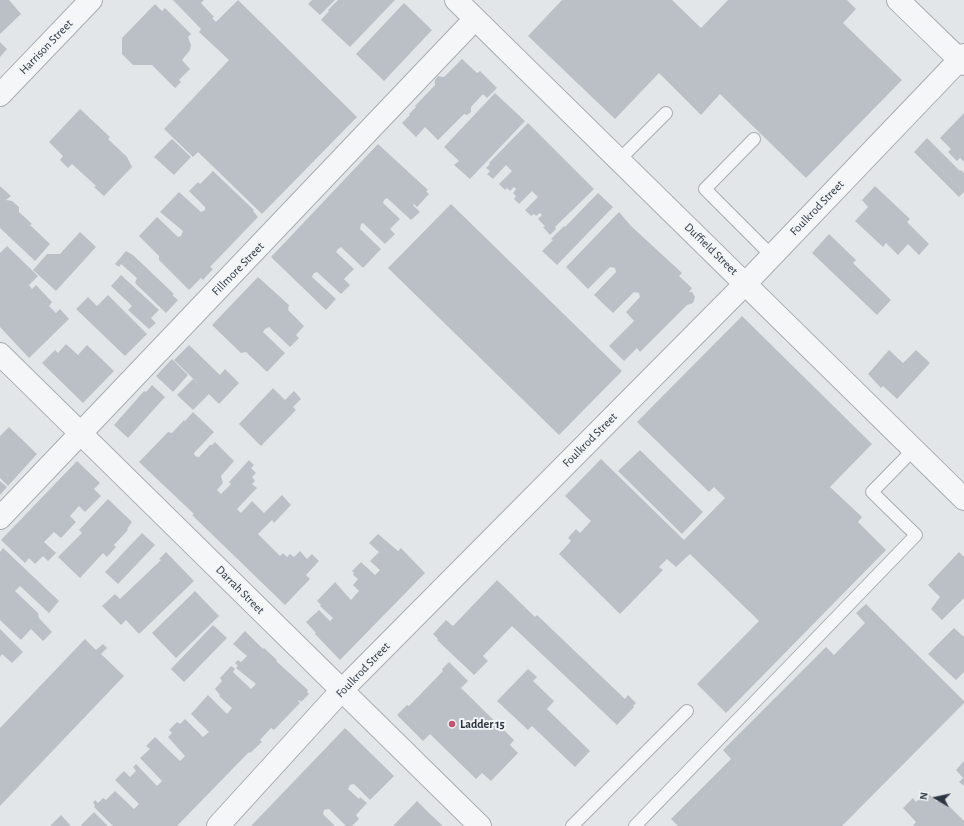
<!DOCTYPE html>
<html>
<head>
<meta charset="utf-8">
<style>
	body { margin:0 }
	#map { position:relative; width:964px; height:826px; overflow:hidden; background:#e3e6e9; font-family:"Alegreya Sans",sans-serif }
	canvas { display:block }
	.north { position:absolute; left:916px; top:778px; width:40px; height:40px; -webkit-text-stroke:3px #f2f5f7; paint-order:stroke; rotate:279deg; font-size:11px; font-weight:700; line-height:16px; text-align:center; color:#2c3540 }
	.north::after { content:''; display:block; margin:auto; width:14px; height:18px; background:#2c3540; clip-path:polygon(50% 0,100% 100%,50% 72%,0 100%) }
</style>
</head>
<body>
<div id="map">
<canvas width="964" height="826"></canvas>
<div class="north">N</div>
</div>
<script>
const ctx = document.querySelector('canvas').getContext('2d');
ctx.lineJoin = 'round';
function fillPath(path, color) {
  ctx.fillStyle = color;
  ctx.fill(path, 'evenodd');
}
function shape(rows) {
  const path = new Path2D();
  for (const r of rows) {
    path.moveTo(r[0], r[1]);
    for (let i = 2; i < r.length; i += 2) path.lineTo(r[i], r[i + 1]);
  }
  return path;
}
function stroke(path, color, width, dash) {
  ctx.strokeStyle = color;
  ctx.lineWidth = width;
  ctx.lineCap = dash ? 'butt' : 'round';
  ctx.setLineDash(dash || []);
  ctx.stroke(path);
}
function write(font, color, halo, rows, align = 'center') {
  ctx.font = font + ' "Alegreya Sans",sans-serif';
  ctx.lineWidth = 4;
  ctx.setLineDash([]);
  ctx.textBaseline = 'middle';
  ctx.strokeStyle = halo;
  ctx.fillStyle = color;
  for (const [text, x, y, turn = 0] of rows) {
    ctx.save();
    ctx.translate(x, y);
    ctx.rotate((+turn || 0) * Math.PI / 180);
    ctx.textAlign = isNaN(turn) ? turn : align;
    if (halo) ctx.strokeText(text, 0, 0);
    ctx.fillText(text, 0, 0);
    ctx.restore();
  }
}
const building = shape([
	[0,0,9,0,21,14,0,34],
	[173,0,204,0,201,3,214,17,212,18,216,22,238,0,357,117,262,214,198,152,193,157,164,129,229,60,199,32,201,29],
	[312,0,335,0,320,15,308,4],
	[338,0,395,0,350,47,321,20,329,11,328,10],
	[562,0,672,0,701,28,728,0,847,0,856,9,843,23,902,80,806,178,720,94,701,115,659,73,615,119,528,36],
	[404,3,432,30,384,81,356,54],
	[155,4,162,11,165,8,191,34,188,37,191,45,190,50,182,60,190,69,179,80,181,82,175,88,152,65,133,65,122,54,122,38],
	[0,42,7,49,0,57],
	[462,59,477,73,480,71,497,88,487,98,483,94,471,107,471,112,467,115,464,114,438,140,425,127,416,137,402,123,410,115,409,114,416,107,415,106,435,85,435,80,438,76,444,77],
	[495,93,525,121,470,179,454,165,459,161,444,147],
	[80,109,110,137,108,139,127,157,132,167,104,196,94,187,96,186,72,164,68,168,60,160,63,156,49,142],
	[964,113,964,162,960,158,957,161,948,152,951,149,940,138],
	[528,123,594,189,555,227,556,229,550,235,543,227,545,226,538,219,542,215,540,213,536,216,534,214,531,216,525,210,538,197,532,191,519,204,514,199,516,196,513,193,516,189,514,187,510,191,507,188,505,190,499,184,512,171,506,165,493,179,487,174,490,171,486,168,490,164,489,163],
	[927,138,960,171,961,170,964,173,964,192,959,197,914,152],
	[172,139,191,157,174,175,154,157],
	[378,144,428,190,426,191,429,194,417,207,414,204,413,205,420,212,411,220,387,198,384,200,383,203,400,219,390,229,395,234,385,244,363,223,361,224,360,229,381,249,363,268,341,247,338,249,336,252,354,269,344,279,350,285,341,294,317,272,314,273,312,277,336,299,326,310,271,257],
	[213,171,254,210,253,211,258,217,210,267,213,269,203,280,201,278,189,290,159,260,159,256,139,236,157,217,178,237,181,236,183,231,160,212,179,192,201,212,205,210,205,207,189,191,198,182,200,184],
	[0,186,11,196,6,200,12,201,19,207,19,212,32,224,30,225,50,244,35,261,0,228],
	[875,186,910,219,907,222,929,244,919,255,908,244,898,255,886,243,883,247,855,221,868,207,862,200],
	[598,193,613,207,557,265,542,251,553,240,551,239,564,226,565,227],
	[451,204,622,371,559,435,388,268],
	[619,212,631,226,682,273,679,276,692,288,689,292,692,292,695,297,693,303,687,305,640,352,637,348,624,361,609,346,634,321,626,312,640,297,639,293,634,292,613,313,594,295,616,272,615,268,610,267,588,289,566,267],
	[80,232,96,247,56,291,33,270,47,254,60,254],
	[829,234,856,260,853,263,891,300,877,315,812,253],
	[7,246,38,276,29,285,32,289,36,285,52,302,49,306,56,313,60,309,69,319,29,358,0,327,0,253],
	[126,251,133,255,174,294,172,295,178,300,166,313,135,283,137,278,121,264,119,267,115,264],
	[121,275,159,310,151,318,156,323,149,329,128,310,132,306,111,286],
	[258,277,289,305,288,310,304,326,296,335,299,338,290,347,269,327,265,329,263,332,285,353,267,372,246,352,241,353,212,325],
	[108,295,147,334,125,356,76,309,88,297,97,306],
	[742,316,872,444,830,487,862,517,858,522,886,550,726,713,697,684,759,621,690,554,676,567,667,559,659,567,663,570,620,614,559,554,571,541,568,538,576,529,580,533,591,521,565,496,601,459,684,540,725,498,714,487,709,492,637,422],
	[66,344,78,355,87,345,114,371,83,403,42,363,55,350,58,353],
	[189,345,220,375,225,369,239,383,219,404,174,360],
	[889,350,903,363,916,350,930,363,897,399,883,386,881,388,868,374],
	[172,359,188,375,173,392,156,376],
	[193,379,209,394,193,410,177,395],
	[152,385,165,397,128,438,114,425,144,391,146,392],
	[273,388,285,400,294,391,301,399,293,407,296,410,261,446,239,424],
	[193,412,214,432,194,453,195,456,199,457,210,445,212,445,215,442,234,461,221,476,223,483,217,490,221,494,231,484,229,482,249,460,254,465,251,468,256,473,252,477,255,481,252,484,257,488,237,509,241,513,252,501,264,513,282,495,291,505,274,523,272,520,258,534,280,556,283,553,287,557,290,554,294,557,300,551,307,559,312,554,319,561,306,575,310,579,285,605,192,515,194,514,139,462,168,432,172,433,184,420,185,421],
	[9,427,37,454,8,486,0,478,0,436],
	[640,450,703,512,682,534,618,471],
	[77,461,100,483,94,489,101,496,85,512,79,506,70,516,76,522,61,538,54,532,44,542,56,553,48,561,43,556,35,564,29,558,25,563,1,540],
	[0,481,7,487,0,495],
	[108,499,132,522,127,529,128,530,114,545,116,547,107,557,103,553,80,578,58,557,82,533,79,530],
	[142,533,155,545,118,584,105,572],
	[378,534,398,551,401,548,425,573,340,660,315,634,316,633,306,622,319,610,330,621,333,618,320,606,321,605,317,601,335,582,351,600,359,591,353,585,358,579,353,575,354,573,352,571,361,562,375,575,380,570,370,561,379,552,369,543],
	[3,548,59,601,49,613,20,586,15,591,38,613,39,618,52,632,43,641,31,629,21,640,0,620,0,552],
	[166,552,194,581,139,634,126,620,121,625,102,606,115,594,120,599,161,560,159,559],
	[959,552,964,557,964,598,942,620,931,609,940,597,928,585],
	[497,580,535,617,537,615,625,699,628,695,636,703,633,706,634,707,617,725,512,626,483,656,488,661,474,675,437,640,438,639,433,634,446,620,453,626],
	[195,591,219,616,176,658,152,633],
	[866,604,964,701,964,703,842,826,678,826,671,819,731,759,723,750,826,647,834,655,865,623,856,613],
	[213,625,227,638,184,682,171,669],
	[954,628,964,637,964,672,956,680,928,654],
	[0,629,23,652,12,663,2,654,0,657],
	[245,631,263,649,264,648,277,660,276,661,308,690,307,692,309,694,301,702,299,700,298,701,300,703,297,706,274,730,271,728,260,740,262,742,250,753,249,752,177,826,113,826,94,807,95,805,93,803,95,800,98,803,103,798,106,800,115,791,134,809,139,804,115,780,124,771,130,777,136,771,133,767,136,764,157,786,162,781,140,758,150,749,146,746,155,737,180,761,185,756,168,737,172,733,169,730,177,722,180,724,185,719,203,737,209,732,191,714,208,695,227,714,232,708,219,696,220,695,215,689,222,681,220,678,231,666,235,669,233,672,251,689,256,684,236,668,238,666,235,663,238,660,241,662,247,656,233,644],
	[85,639,96,650,103,644,107,648,101,654,124,676,0,806,0,728],
	[449,662,468,681,461,688,514,740,510,745,518,753,491,781,482,773,476,779,430,734,423,741,397,715,407,705,409,706,443,671,442,669],
	[528,669,537,677,533,681,554,701,547,709,590,751,575,767,532,726,528,730,497,701],
	[345,728,394,776,370,800,354,784,350,785,348,789,359,799,360,797,367,803,356,815,359,819,352,826,346,826,329,809,324,810,323,814,335,826,251,826],
	[964,761,964,786,959,782,963,778,956,770],
	[926,791,937,802,941,798,964,821,964,826,913,826,916,822,903,808,913,798,916,802],
	[417,801,430,814,443,826,393,826],
	[94,812,108,826,82,826,81,825],
	[61,815,71,826,50,826]
]);
const service = shape([
	[754,139,705,189,772,256],
	[619,160,666,113],
	[572,826,687,711],
	[635,826,916,535,872,492,914,449]
]);
const minor = shape([
	[456,0,964,499],
	[898,0,964,64],
	[0,95,91,0],
	[0,354,480,826],
	[0,518,475,19],
	[218,826,342,690,746,283,964,55]
]);
const markers = [
	[452,724,4,"#c2546d"]
];
const streetNames = [
	["Harrison Street",46,47,-46],
	["Foulkrod Street",817,208,-46],
	["Duffield Street",711,249,44],
	["Fillmore Street",238,269,-46],
	["Foulkrod Street",590,440,-45],
	["Darrah Street",240,590,45],
	["Foulkrod Street",363,670,-46]
];
const poiNames = [
	["Ladder 15",460,724]
];
fillPath(building, '#bac0c6');
stroke(service, '#a8adb3', 14);
stroke(minor, '#a8adb3', 24);
stroke(service, '#f5f6f8', 12);
stroke(minor, '#f5f6f8', 22);
for (const [x, y, r, color] of markers) {
  const dot = new Path2D();
  dot.arc(x, y, r, 0, 2 * Math.PI);
  ctx.fillStyle = color;
  ctx.fill(dot);
  stroke(dot, '#f2f5f7', 1.5);
}
write('12px', '#2c3540', '#f2f5f7', streetNames);
write('bold 12px', '#2c3540', '#f2f5f7', poiNames, 'left');
</script>
</body>
</html>
